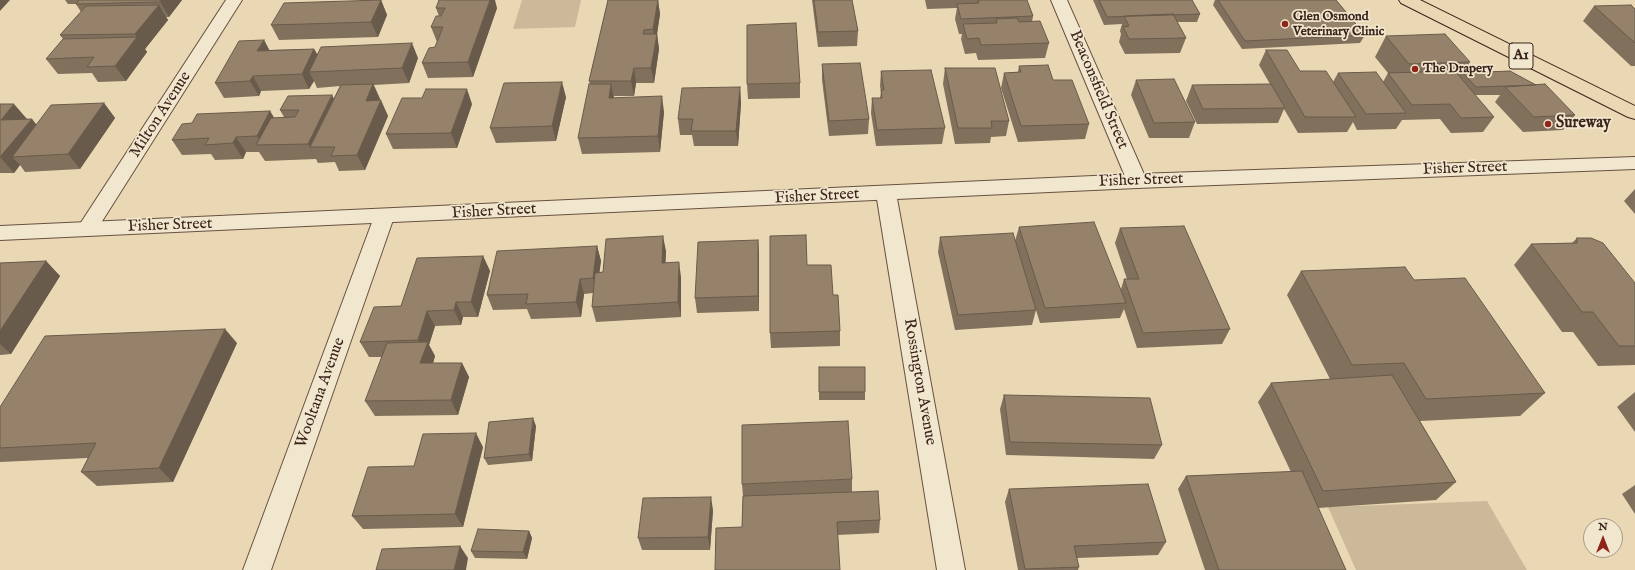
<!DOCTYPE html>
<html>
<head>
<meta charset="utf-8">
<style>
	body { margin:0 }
	#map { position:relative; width:1635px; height:570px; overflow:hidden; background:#ead8b4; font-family:"IM FELL English",serif }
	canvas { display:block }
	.north { position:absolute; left:1583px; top:518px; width:40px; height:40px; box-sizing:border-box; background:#f1e6ce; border:1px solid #a89886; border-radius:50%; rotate:0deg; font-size:11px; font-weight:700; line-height:16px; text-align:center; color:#3b241b }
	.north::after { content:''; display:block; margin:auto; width:14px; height:18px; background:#8f2418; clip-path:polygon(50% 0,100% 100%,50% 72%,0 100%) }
</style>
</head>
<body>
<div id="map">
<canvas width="1635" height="570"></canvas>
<div class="north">N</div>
</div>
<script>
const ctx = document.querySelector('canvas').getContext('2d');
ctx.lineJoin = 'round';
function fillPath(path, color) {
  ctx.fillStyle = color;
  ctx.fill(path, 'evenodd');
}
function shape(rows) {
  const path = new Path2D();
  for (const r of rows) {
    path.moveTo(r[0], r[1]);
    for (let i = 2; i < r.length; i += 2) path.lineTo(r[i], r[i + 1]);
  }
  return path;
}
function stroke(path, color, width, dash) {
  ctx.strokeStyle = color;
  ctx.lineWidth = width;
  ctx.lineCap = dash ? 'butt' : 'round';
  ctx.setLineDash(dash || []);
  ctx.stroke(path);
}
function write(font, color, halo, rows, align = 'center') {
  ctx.font = font + ' "IM FELL English",serif';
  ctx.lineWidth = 3.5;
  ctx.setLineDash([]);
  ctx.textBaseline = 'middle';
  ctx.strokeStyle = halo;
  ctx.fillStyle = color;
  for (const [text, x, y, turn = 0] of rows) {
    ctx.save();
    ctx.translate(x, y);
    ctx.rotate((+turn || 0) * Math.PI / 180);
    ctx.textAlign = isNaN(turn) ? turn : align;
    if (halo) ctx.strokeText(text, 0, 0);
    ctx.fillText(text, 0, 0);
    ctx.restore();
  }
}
const green = shape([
	[522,0,581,0,575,27,513,29],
	[1487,501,1527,570,1356,570,1328,507]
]);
const minor = shape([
	[226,0,242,0,94,234,87,236,80,234,77,229,80,224,226,0],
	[1051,0,1067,0,1147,181,1144,186,1137,188,1130,186,1127,181,1051,0],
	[886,186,893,188,896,193,965,570,937,570,876,193,879,188,886,186],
	[384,210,391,212,394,217,271,570,243,570,374,217,377,212,384,210]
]);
const tertiary = shape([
	[1635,157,1635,169,1137,188,0,240,0,226,1137,174,1635,157]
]);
const trunk = shape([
	[1399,0,1420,0,1635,106,1635,119,1628,117,1401,3,1399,0]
]);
const wall = shape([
	[65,0,182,0,169,17,166,17,168,20,145,49,147,52,126,81,98,82,92,73,58,74,46,59,63,39,60,35,81,12,76,4,68,4],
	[381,0,387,15,378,37,279,40,271,25],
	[608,0,658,0,660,14,657,34,659,49,654,83,636,83,634,96,614,96,614,98,664,112,660,152,582,154,578,138,590,84,589,81],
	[812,0,852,0,858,31,857,46,818,47],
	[925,0,1027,0,1033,16,1032,22,1049,43,1045,58,978,60,976,53,965,54,961,39,962,34,959,34,955,19,957,8,927,9],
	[1093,0,1192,0,1200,14,1197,22,1177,22,1186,38,1180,53,1125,54,1119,42,1121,34,1120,31,1122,24,1104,25],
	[1215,0,1336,0,1365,35,1360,43,1242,49,1213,5],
	[1594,6,1635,9,1635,66,1631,66,1583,21],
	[436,8,497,8,473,77,428,78,422,63,435,47,437,42,431,27,439,16],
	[1386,36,1470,62,1463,73,1510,71,1575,115,1563,130,1523,132,1495,102,1500,95,1475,95,1494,117,1483,132,1451,133,1440,119,1402,120,1396,129,1357,130,1353,122,1347,132,1298,133,1284,109,1278,123,1197,124,1186,101,1192,85,1270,84,1259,65,1266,50,1300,71,1333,82,1338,73,1383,82,1388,73,1375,57],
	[264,40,269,50,314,49,318,55,418,58,409,83,374,85,380,99,380,100,388,116,365,170,339,171,335,162,318,163,316,159,265,161,259,152,246,152,243,159,215,160,211,154,182,155,172,140,192,123,270,111,274,118,284,117,280,110,334,98,340,86,317,88,314,81,309,89,261,91,259,96,224,98,215,83],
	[822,64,869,119,868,134,829,136,822,80],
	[1019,66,1053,80,1089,124,1085,139,1018,142,1001,88,1004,73,1018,72],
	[945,68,1009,121,1006,136,991,137,990,143,955,144,943,84],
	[881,71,945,128,942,144,876,146,871,113,872,98,880,98,881,92,880,86],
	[1136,80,1195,122,1189,138,1149,138,1131,95],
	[800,83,800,98,748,99,747,84],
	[740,87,741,103,738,146,694,146,692,135,680,135,678,119],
	[566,97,556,141,496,143,490,128],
	[104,103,115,118,80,169,25,172,20,165,14,173,0,173,0,104,27,119,32,119,36,125],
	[472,104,457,148,393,149,386,134],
	[1635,189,1635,214,1624,201],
	[1019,227,1121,289,1124,279,1127,279,1115,243,1120,228,1230,329,1222,344,1137,348,1124,309,1120,318,1040,323,1036,310,1032,325,955,330,938,252,940,237,1015,241],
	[1577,238,1635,283,1635,365,1598,366,1573,332,1562,332,1514,265,1531,244,1572,243],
	[758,240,759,255,759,311,697,313,695,298],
	[597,246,601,261,599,272,603,272,666,251,665,263,681,277,681,317,596,322,592,307,593,293,584,294,581,317,531,319,527,309,493,310,487,295],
	[483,256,490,271,478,317,463,317,461,325,435,326,429,345,435,356,433,363,462,363,469,377,458,415,375,416,365,401,382,357,369,357,360,342,401,306],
	[46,261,60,276,11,354,0,355,0,263],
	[807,265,840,331,840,346,771,348,770,333],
	[1301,271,1414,280,1545,393,1520,416,1420,421,1456,482,1436,500,1318,508,1345,570,1205,570,1178,489,1186,476,1291,472,1258,402,1271,383,1330,379,1287,295],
	[237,343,173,482,97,486,81,472,88,458,0,462,0,407],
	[819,367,865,392,865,400,819,400],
	[1635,392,1635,432,1617,407],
	[1004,395,1162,445,1154,459,1006,455,1000,409],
	[536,426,532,461,488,465,484,458],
	[483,447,463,527,363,529,352,516,414,466],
	[852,479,852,492,880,520,879,533,837,535,742,527,743,496,742,484],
	[1635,485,1635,514,1622,494],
	[1009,489,1166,542,1158,555,1077,558,1079,567,1078,570,1018,570,1005,502],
	[713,510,710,550,642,550,638,538],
	[529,531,532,538,527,559,475,558,471,551]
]);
const shadedWall = shape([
	[0,0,10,0,0,11],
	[161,0,182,0,169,17,160,2],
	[381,0,387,15,378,37,371,22],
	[490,0,495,0,497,8,473,77,468,62],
	[658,0,660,14,657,34,659,49,654,83,651,68,655,43,653,29],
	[159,5,168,20,145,49,135,34],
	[137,37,147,52,126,81,115,66],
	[264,40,272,55,257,51],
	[412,43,418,58,409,83,402,68],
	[314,49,322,64,309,72,314,81,309,89,302,74],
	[634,68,636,83,634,96,631,81],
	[253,76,261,91,259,96,250,81],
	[562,82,566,97,556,141,552,126],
	[373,84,380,99,373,116,366,101],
	[611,84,614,99,609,98],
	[740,87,741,103,738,146,736,131],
	[467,89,472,104,457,148,451,133],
	[332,95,340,110,310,147,316,159,308,144],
	[662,96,664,112,660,152,658,136],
	[381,100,388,116,365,170,357,155],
	[104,103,115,118,80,169,68,154],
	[14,104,27,119,1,120],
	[270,111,279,126,262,145,257,136],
	[32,119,44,134,12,157,20,165,14,173,0,157],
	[236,137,246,152,243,159,233,143],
	[663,236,666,251,665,278,662,263],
	[758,240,759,255,759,311,758,296],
	[597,246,601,261,597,293,593,278],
	[483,256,490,271,478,317,471,302],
	[46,261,60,276,11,354,0,344,0,331],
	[679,262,681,277,681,317,678,302],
	[580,279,584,294,581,317,576,302],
	[456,302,463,317,461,325,454,310],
	[427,311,435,326,429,345,435,356,429,378,420,363,424,352,418,340],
	[225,329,237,343,173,482,159,468],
	[462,363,469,377,458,415,451,400],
	[533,418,536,426,532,461,529,454],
	[476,433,483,447,463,527,455,514],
	[711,497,713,510,710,550,708,537],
	[529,531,532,538,527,559,523,552],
	[460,546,468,558,466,570,454,570]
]);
const building = shape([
	[79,0,161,0,160,2,76,4,79,0],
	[381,0,371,22,271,25,284,3,381,0],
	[439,0,490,0,468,62,422,63,429,48,435,47,443,27,431,27,436,16,441,16,445,8,436,8,439,0],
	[608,0,658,0,653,29,644,30,643,34,657,34,651,68,634,68,631,81,589,81,608,0],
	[814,0,852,0,858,31,818,32,814,0],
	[978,0,1027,0,1033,16,961,19,957,4,979,3,978,0],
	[1099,0,1192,0,1200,14,1107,17,1099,0],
	[1218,0,1336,0,1365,35,1245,41,1218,0],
	[159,5,135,34,60,35,86,6,159,5],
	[1631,5,1635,9,1635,43,1594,6,1631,5],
	[1173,14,1186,38,1129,39,1123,27,1129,26,1124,16,1173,14],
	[1017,18,1019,22,1040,21,1049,43,981,45,979,38,967,39,963,24,997,23,996,19,1017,18],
	[796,23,800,83,747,84,747,25,796,23],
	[1445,34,1470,62,1409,64,1386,36,1445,34],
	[137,37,115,66,87,67,94,57,46,59,63,39,137,37],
	[264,40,257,51,314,49,302,74,253,76,250,81,215,83,239,41,264,40],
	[412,43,402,68,309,72,321,47,412,43],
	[1266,50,1287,50,1300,71,1326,71,1356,117,1305,117,1266,50],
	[860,63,869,119,829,121,822,64,860,63],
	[1048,65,1053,80,1072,80,1089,124,1021,126,1004,73,1021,72,1019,66,1048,65],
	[945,68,995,68,1009,121,991,121,992,128,958,128,945,68],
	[931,70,945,128,877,130,872,98,882,98,881,90,884,90,881,71,931,70],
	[1455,71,1494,117,1461,118,1450,104,1412,105,1388,73,1455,71],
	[1510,71,1536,85,1476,87,1463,73,1510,71],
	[1376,72,1406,113,1366,114,1338,73,1376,72],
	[1174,79,1195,122,1154,123,1136,80,1174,79],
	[562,82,552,126,490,128,504,83,562,82],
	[373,84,366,101,381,100,357,155,331,156,335,147,310,147,341,85,373,84],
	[589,84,611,84,609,98,662,96,658,136,578,138,589,84],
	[1271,84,1285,108,1203,109,1192,85,1271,84],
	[1545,84,1575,115,1534,117,1505,87,1545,84],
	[740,87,736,131,691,131,693,119,678,119,682,88,740,87],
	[426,89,467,89,451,133,386,134,402,98,422,98,426,89],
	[332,95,308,144,256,145,271,118,295,117,299,110,280,110,288,96,332,95],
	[104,103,68,154,12,157,51,105,104,103],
	[0,104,14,104,1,120,32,119,0,157,0,104],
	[270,111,257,136,236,137,233,143,205,145,209,138,172,140,182,124,192,123,197,114,270,111],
	[1094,222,1126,303,1045,308,1019,227,1094,222],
	[1184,226,1230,329,1143,333,1124,279,1139,279,1120,228,1184,226],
	[1013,233,1036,310,958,315,940,237,1013,233],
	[806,235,807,265,831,265,833,295,838,295,840,331,770,333,770,236,806,235],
	[663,236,662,263,679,262,678,302,592,307,595,273,603,272,606,239,663,236],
	[1577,238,1591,238,1603,243,1635,283,1635,346,1619,346,1593,312,1582,312,1531,244,1577,243,1577,238],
	[758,240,758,296,695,298,698,242,758,240],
	[597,246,593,278,580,279,576,302,526,304,528,294,487,295,497,251,597,246],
	[483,256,471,302,456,302,454,310,427,311,418,340,360,342,374,307,401,306,417,258,483,256],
	[46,261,0,331,0,263,46,261],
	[1405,267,1414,280,1465,278,1545,393,1426,399,1404,363,1352,365,1301,271,1405,267],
	[225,329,159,468,81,472,96,443,0,448,0,407,45,336,225,329],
	[428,342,420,363,462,363,451,400,365,401,387,343,428,342],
	[819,367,865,367,865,392,819,392,819,367],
	[1392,375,1456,482,1323,491,1271,383,1392,375],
	[1004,395,1150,398,1162,445,1010,442,1004,395],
	[533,418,529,454,484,458,489,422,533,418],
	[848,421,852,479,742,484,742,425,848,421],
	[476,433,455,514,352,516,368,467,414,466,423,434,476,433],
	[1302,471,1346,570,1219,570,1186,476,1302,471],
	[1148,484,1166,542,1074,546,1079,567,1025,569,1009,489,1148,484],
	[878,491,880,520,837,522,840,570,715,570,716,528,742,527,743,496,878,491],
	[711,497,708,537,638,538,643,498,711,497],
	[478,529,529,531,523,552,471,551,478,529],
	[460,546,454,570,376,570,382,549,460,546]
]);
const markers = [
	[1285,24,4,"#8f2418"],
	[1415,69,4,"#8f2418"],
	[1548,124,4,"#8f2418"]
];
const farPoinames = [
	["Glen Osmond",1293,17],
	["Veterinary Clinic",1293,32],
	["The Drapery",1423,69]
];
const shields = [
	[1521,56,24]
];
const shieldNames = [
	["A1",1521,56]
];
const streetNames = [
	["Beaconsfield Street",1098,90,67],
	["Milton Avenue",161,115,-57],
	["Fisher Street",1465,169,-2],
	["Fisher Street",1141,181,-2],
	["Fisher Street",817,197,-3],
	["Fisher Street",494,212,-3],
	["Fisher Street",170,226,-2],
	["Rossington Avenue",919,382,80],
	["Wooltana Avenue",321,393,-70]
];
const poiNames = [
	["Sureway",1556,124]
];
fillPath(green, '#ccb99a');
stroke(minor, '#675141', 2);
stroke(tertiary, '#675141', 2);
stroke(trunk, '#3b241b', 2);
fillPath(minor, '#f1e6ce');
fillPath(tertiary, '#f1e6ce');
fillPath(trunk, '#ead8b4');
fillPath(wall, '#81705c');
fillPath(shadedWall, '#695b4b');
fillPath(building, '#96826b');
stroke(building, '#695b4b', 1);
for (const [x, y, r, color] of markers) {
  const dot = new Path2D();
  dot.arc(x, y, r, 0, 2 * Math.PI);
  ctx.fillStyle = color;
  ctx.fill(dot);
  stroke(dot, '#f1e6ce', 1.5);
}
write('bold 13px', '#3b241b', '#f1e6ce', farPoinames, 'left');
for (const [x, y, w] of shields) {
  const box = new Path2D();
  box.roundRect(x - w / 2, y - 13, w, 26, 3);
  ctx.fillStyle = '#f1e6ce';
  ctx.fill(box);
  stroke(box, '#3b241b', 1);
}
write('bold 15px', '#3b241b', null, shieldNames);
write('16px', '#3b241b', '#f1e6ce', streetNames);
write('bold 16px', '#3b241b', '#f1e6ce', poiNames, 'left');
</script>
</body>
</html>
